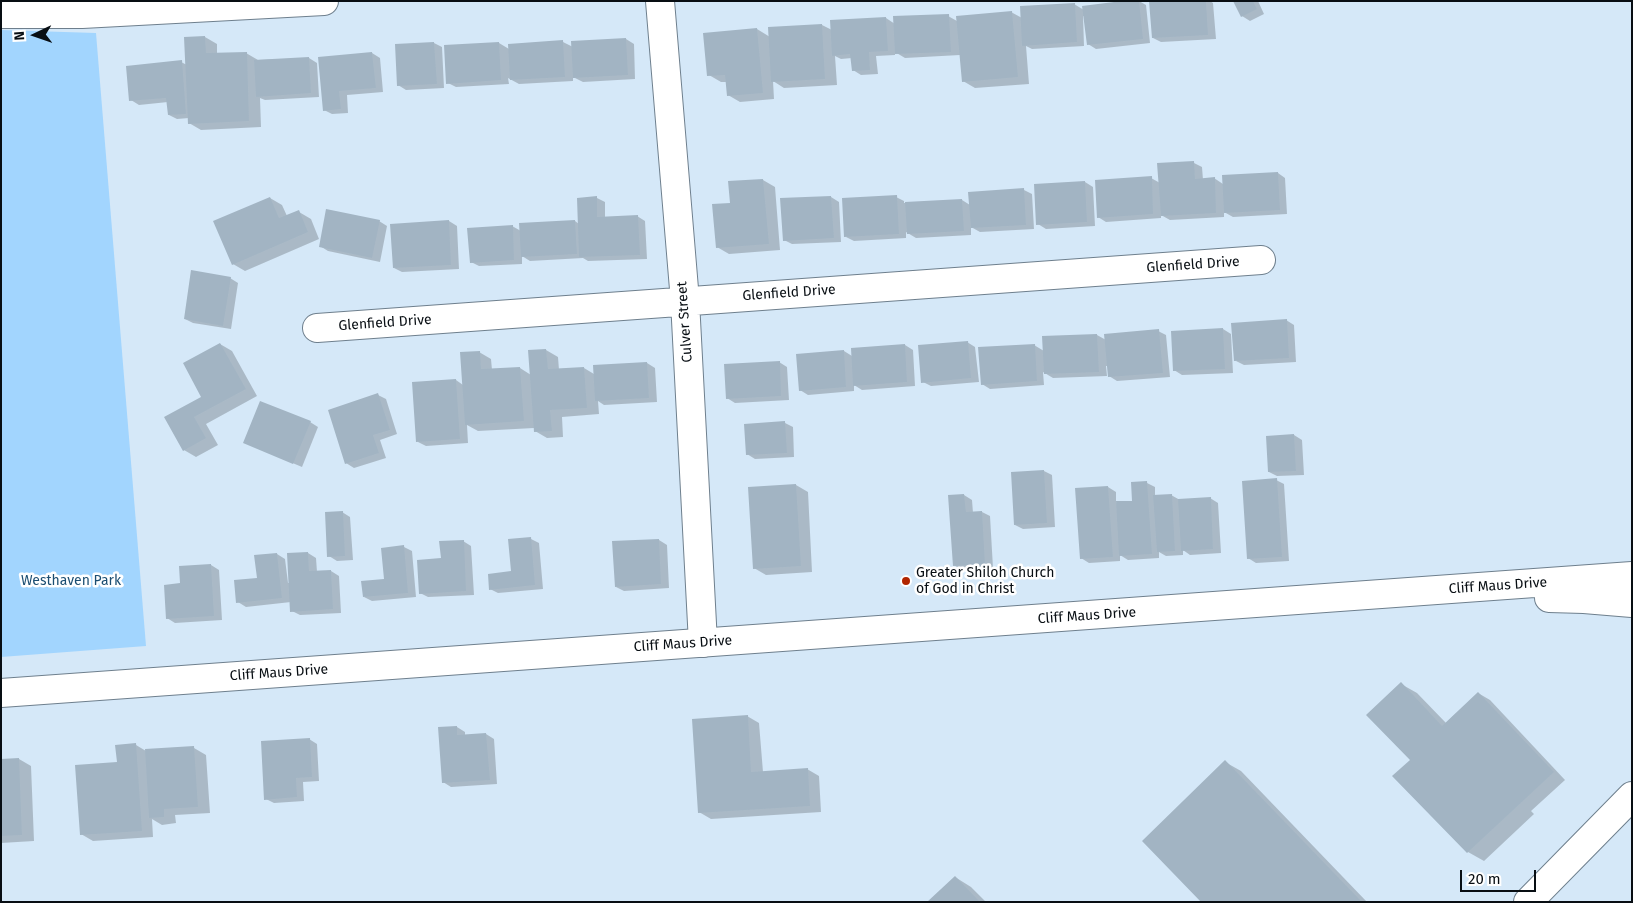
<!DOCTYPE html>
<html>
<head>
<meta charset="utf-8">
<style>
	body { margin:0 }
	#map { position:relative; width:1633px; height:903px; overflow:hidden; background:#d5e8f8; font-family:"Fira Sans",sans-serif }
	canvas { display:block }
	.frame { position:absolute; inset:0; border:2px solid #080e13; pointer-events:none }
	.north { position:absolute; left:10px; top:10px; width:50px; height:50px; -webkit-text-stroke:4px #fff; paint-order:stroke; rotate:267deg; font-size:14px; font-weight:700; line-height:20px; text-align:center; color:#080e13 }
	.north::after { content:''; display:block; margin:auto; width:18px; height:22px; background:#080e13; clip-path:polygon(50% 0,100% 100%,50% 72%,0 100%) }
	.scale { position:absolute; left:1460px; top:870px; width:76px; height:22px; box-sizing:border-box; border:2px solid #080e13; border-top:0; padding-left:6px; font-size:15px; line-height:18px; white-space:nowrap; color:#080e13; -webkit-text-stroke:4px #fff; paint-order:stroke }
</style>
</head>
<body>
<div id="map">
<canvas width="1633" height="903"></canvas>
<div class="frame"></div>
<div class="north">N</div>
<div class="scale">20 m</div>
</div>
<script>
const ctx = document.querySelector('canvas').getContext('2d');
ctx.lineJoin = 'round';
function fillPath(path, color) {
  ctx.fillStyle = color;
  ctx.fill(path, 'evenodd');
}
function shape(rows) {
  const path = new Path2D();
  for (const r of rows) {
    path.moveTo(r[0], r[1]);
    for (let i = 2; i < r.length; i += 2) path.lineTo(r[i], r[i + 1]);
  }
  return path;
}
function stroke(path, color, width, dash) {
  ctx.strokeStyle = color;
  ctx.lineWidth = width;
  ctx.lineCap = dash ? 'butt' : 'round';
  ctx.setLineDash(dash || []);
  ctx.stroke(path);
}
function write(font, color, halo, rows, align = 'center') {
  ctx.font = font + ' "Fira Sans",sans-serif';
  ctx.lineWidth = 5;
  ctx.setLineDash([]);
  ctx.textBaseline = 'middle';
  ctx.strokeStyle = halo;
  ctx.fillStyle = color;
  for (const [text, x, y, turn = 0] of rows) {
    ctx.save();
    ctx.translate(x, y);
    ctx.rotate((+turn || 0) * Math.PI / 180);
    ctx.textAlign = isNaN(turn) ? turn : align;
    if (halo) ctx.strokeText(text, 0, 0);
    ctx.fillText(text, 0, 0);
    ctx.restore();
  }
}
const green = shape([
	[1,30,96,33,146,646,1,657]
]);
const shadow = shape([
	[1133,1,1139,1,1146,5,1150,43,1096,49,1088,44,1085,16,1083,16,1084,46,1032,49,1026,46,1029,84,975,88,963,81,960,55,905,58,895,52,895,55,876,56,878,74,861,75,853,70,852,58,841,59,835,56,837,85,784,88,773,81,774,99,740,102,728,95,727,82,721,82,709,75,757,29,770,37,822,25,832,30,886,18,895,24,948,16,957,21,1011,12,1022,18,1074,4,1084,10],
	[1162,1,1210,1,1213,3,1216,39,1161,42,1153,38],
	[1235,1,1258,1,1264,14,1250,21,1242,16],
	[205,37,217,44,217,54,246,53,258,60,309,58,317,63,319,97,265,100,260,98,261,127,201,130,189,123,189,118,177,119,169,115,168,102,139,105,131,100,181,62,187,65],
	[626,39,634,44,635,79,583,82,573,77,573,81,519,84,508,78,509,84,456,87,448,83,499,43,509,49,509,45,563,42,573,47],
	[434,43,442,47,444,88,406,90,398,85,396,45],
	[372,53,380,58,383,92,347,95,348,113,332,114,324,110,319,58],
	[1194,163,1202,167,1203,180,1214,178,1223,184,1278,173,1285,178,1287,214,1233,217,1224,212,1224,217,1170,220,1161,215,1161,218,1106,222,1098,217,1151,178,1160,183,1158,165],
	[763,180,775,187,780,250,729,254,717,247],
	[1085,182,1093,187,1095,226,1046,229,1038,224],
	[1024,190,1032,194,1034,229,980,232,971,227,971,235,916,238,906,232,906,238,854,241,846,237,896,197,904,201,904,203,962,200,970,205],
	[831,197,839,202,841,242,792,244,784,240,782,200],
	[270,198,282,205,287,216,299,212,311,219,319,239,245,271,233,264],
	[597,198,605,202,605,218,637,216,645,221,647,259,588,261,583,258,530,261,522,256,522,264,479,266,471,262,512,226,521,231,575,221,579,224],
	[379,221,387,226,380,262,328,251,320,246],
	[449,221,457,226,459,269,402,272,394,268],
	[230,278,238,283,231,329,193,323,185,319],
	[1286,320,1294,325,1296,362,1244,365,1236,361],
	[1223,329,1231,334,1233,373,1182,375,1174,370],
	[1158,331,1166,335,1170,377,1117,381,1109,376,1108,366,1106,366,1107,376,1053,378,1043,372,1044,385,990,389,982,384,1034,345,1044,351,1097,335,1106,340],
	[967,342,975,347,979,382,931,386,923,382],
	[220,344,232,351,257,396,206,424,218,445,196,457,184,450,166,418,203,398],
	[905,345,913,350,915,386,862,390,854,385,854,391,808,395,800,390,844,351,852,356],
	[546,350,558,357,559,370,584,368,594,374,647,363,655,368,657,402,604,405,598,401,599,414,562,417,563,437,547,438,535,431,534,428,478,431,467,425,468,443,426,446,418,442,456,380,463,385,479,352,491,359,492,370,520,368,531,375,529,351],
	[779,362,787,367,789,400,735,403,727,398],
	[378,395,386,399,397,434,380,440,386,458,354,468,346,463],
	[310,422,318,427,302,467,245,443],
	[785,423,793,427,794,457,755,459,747,454],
	[1294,435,1302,440,1304,475,1277,476,1269,472,1267,437],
	[1044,471,1052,475,1055,527,1023,529,1015,525],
	[1276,480,1284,484,1289,561,1256,563,1248,558],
	[1147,483,1155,487,1155,496,1171,495,1180,500,1210,498,1218,503,1221,553,1190,555,1183,550,1183,555,1166,556,1159,552,1159,558,1128,560,1120,555,1120,561,1089,563,1081,558,1108,487,1116,492,1116,503,1133,502],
	[796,485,808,492,812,572,766,575,754,568,750,488],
	[964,495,972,500,973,513,982,512,990,516,993,568,962,570,954,565],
	[342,512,350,517,353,560,337,561,329,556],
	[531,539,539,543,543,589,498,593,490,589,512,572],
	[659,540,667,545,669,588,624,591,616,587],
	[463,541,471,546,474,595,428,597,420,593],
	[404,547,412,551,416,597,372,601,364,597,385,580],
	[308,553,316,558,317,572,331,571,339,576,341,613,300,615,292,611,291,602,246,607,238,602,258,579,277,554,285,559,288,583,290,583],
	[211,565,219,570,222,620,175,623,167,618,181,584],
	[1401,684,1417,693,1446,723,1478,693,1490,700,1565,780,1531,811,1534,814,1484,861,1468,852,1394,776,1411,760],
	[747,716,759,723,763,772,807,769,819,776,821,812,711,819,699,812],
	[457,727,465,732,465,736,486,734,494,739,497,784,451,787,443,782],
	[309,739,317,744,319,781,303,782,304,801,274,803,266,799],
	[136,745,146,751,194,748,206,755,210,813,175,815,176,823,162,825,152,819,153,837,93,841,81,834,118,763],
	[19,759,31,766,34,841,1,843,1,760],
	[1225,762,1241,771,1367,902,1203,902],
	[955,877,971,887,986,902,929,902]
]);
const building = shape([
	[1122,1,1139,1,1143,39,1087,45,1082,6],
	[1149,1,1206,1,1208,35,1152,38],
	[1233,1,1253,1,1257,9,1241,17],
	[1075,3,1077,42,1022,46,1020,6],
	[1012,11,1018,77,962,82,956,16],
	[949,14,951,52,895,54,893,16],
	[886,17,888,51,869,52,870,70,852,71,850,54,832,56,830,20],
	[822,24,825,79,771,82,768,27],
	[757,28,763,93,727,96,725,75,707,76,703,33],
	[205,36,206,53,247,52,249,121,188,124,184,37],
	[626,38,628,75,573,78,571,41],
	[563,40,565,77,510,80,508,44],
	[434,42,437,84,397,86,395,44],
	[499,42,501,80,446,84,444,45],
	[372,52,376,88,339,91,341,109,323,111,318,57],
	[309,57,311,93,256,97,254,60],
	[182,60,186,114,168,115,166,98,129,101,126,66],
	[1194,161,1195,179,1215,177,1216,213,1161,216,1157,163],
	[1278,172,1280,210,1224,213,1222,175],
	[1152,176,1153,214,1097,218,1095,180],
	[763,179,769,244,716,248,712,204,730,203,728,181],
	[1085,181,1087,222,1036,225,1034,184],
	[1024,188,1026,225,971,228,968,192],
	[897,195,899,234,844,237,842,198],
	[597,196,597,217,638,215,640,255,579,257,577,198],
	[831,196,834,238,783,241,780,198],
	[270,197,279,218,299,210,308,232,232,265,213,221],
	[962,199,964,231,907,234,905,202],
	[326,209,380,220,372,258,319,247],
	[449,220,451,265,393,268,390,224],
	[575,220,577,254,521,257,519,223],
	[513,225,514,260,470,263,467,228],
	[191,270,231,277,223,326,184,319],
	[1287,319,1289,358,1234,361,1231,323],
	[1223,328,1225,369,1173,371,1171,331],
	[1159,329,1163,373,1108,377,1104,334],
	[1097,334,1099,372,1044,374,1042,336],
	[968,341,971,378,921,383,918,345],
	[220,343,246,389,194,417,206,438,183,451,164,417,201,397,183,363],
	[905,344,907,382,853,386,851,348],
	[1035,344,1037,381,981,385,978,347],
	[546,349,548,369,584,367,587,408,550,410,552,431,534,432,528,350],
	[844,350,846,387,799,391,796,354],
	[480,351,481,369,520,367,524,421,465,425,460,352],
	[780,361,781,396,726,399,724,364],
	[647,362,649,398,595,401,593,365],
	[456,379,460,439,416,442,412,382],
	[378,393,390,430,373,435,379,453,345,464,328,410],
	[260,401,311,421,293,464,243,443],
	[785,421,787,453,746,455,744,424],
	[1294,434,1296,471,1268,472,1266,436],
	[1044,470,1047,523,1014,525,1011,472],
	[1277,478,1282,557,1247,559,1242,481],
	[1147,481,1152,554,1119,556,1116,501,1132,501,1131,482],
	[796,484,801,566,753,569,748,487],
	[1108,486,1113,557,1080,559,1075,488],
	[964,494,966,512,982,511,985,564,953,566,948,495],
	[1172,494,1175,551,1157,552,1153,495],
	[1211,497,1213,549,1181,551,1178,499],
	[343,511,345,556,327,557,325,512],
	[531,537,535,585,489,590,488,574,511,571,508,539],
	[659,539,661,584,615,587,612,541],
	[464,540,466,591,419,594,417,560,441,558,439,541],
	[404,545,408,593,363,597,361,581,384,579,381,548],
	[308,552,309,571,331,570,333,609,290,612,287,553],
	[277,553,282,598,236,603,234,580,257,578,254,555],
	[211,564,214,616,166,619,164,585,180,583,179,566],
	[1401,682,1442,726,1478,692,1554,772,1467,853,1392,776,1410,760,1366,715],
	[748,715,751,772,808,768,810,806,698,813,692,719],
	[457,726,457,735,486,733,490,780,442,783,438,727],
	[310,738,312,777,296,778,297,797,264,800,261,741],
	[136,743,142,831,80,835,75,765,117,762,115,745],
	[194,746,198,807,164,809,164,817,149,818,145,749],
	[19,758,22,835,1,836,1,759],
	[1225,760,1362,902,1201,902,1142,841],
	[955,876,980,902,927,902]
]);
const minor = shape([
	[660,1,685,301,703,643],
	[1,14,82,14,324,1],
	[317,328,1261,260]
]);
const tertiary = shape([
	[1549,598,1584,599,1632,603],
	[1,693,1632,576]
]);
const secondary = shape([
	[1528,902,1632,796]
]);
const markers = [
	[906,581,5,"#b12500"]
];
const streetNames = [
	["Glenfield Drive",1193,265,-4],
	["Glenfield Drive",789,293,-4],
	["Culver Street",685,322,-94],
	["Glenfield Drive",385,323,-4],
	["Cliff Maus Drive",1498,586,-4],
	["Cliff Maus Drive",1087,616,-4],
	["Cliff Maus Drive",683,644,-4],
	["Cliff Maus Drive",279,673,-4]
];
const poiNames = [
	["Greater Shiloh Church",916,573],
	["of God in Christ",916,589]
];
const parkNames = [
	["Westhaven Park",71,581]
];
fillPath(green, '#a2d5fe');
fillPath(shadow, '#0003');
fillPath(building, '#a2b4c3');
stroke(minor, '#6e7f8d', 30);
stroke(tertiary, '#6e7f8d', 30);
stroke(secondary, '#6e7f8d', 30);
stroke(minor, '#fff', 28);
stroke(tertiary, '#fff', 28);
stroke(secondary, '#fff', 28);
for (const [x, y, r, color] of markers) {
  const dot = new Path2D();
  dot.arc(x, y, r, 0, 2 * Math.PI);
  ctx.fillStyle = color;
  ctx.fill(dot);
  stroke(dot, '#fff', 2);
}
write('14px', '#080e13', '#fff', streetNames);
write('14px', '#080e13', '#fff', poiNames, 'left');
write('14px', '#1b4e72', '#fff', parkNames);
</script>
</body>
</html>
